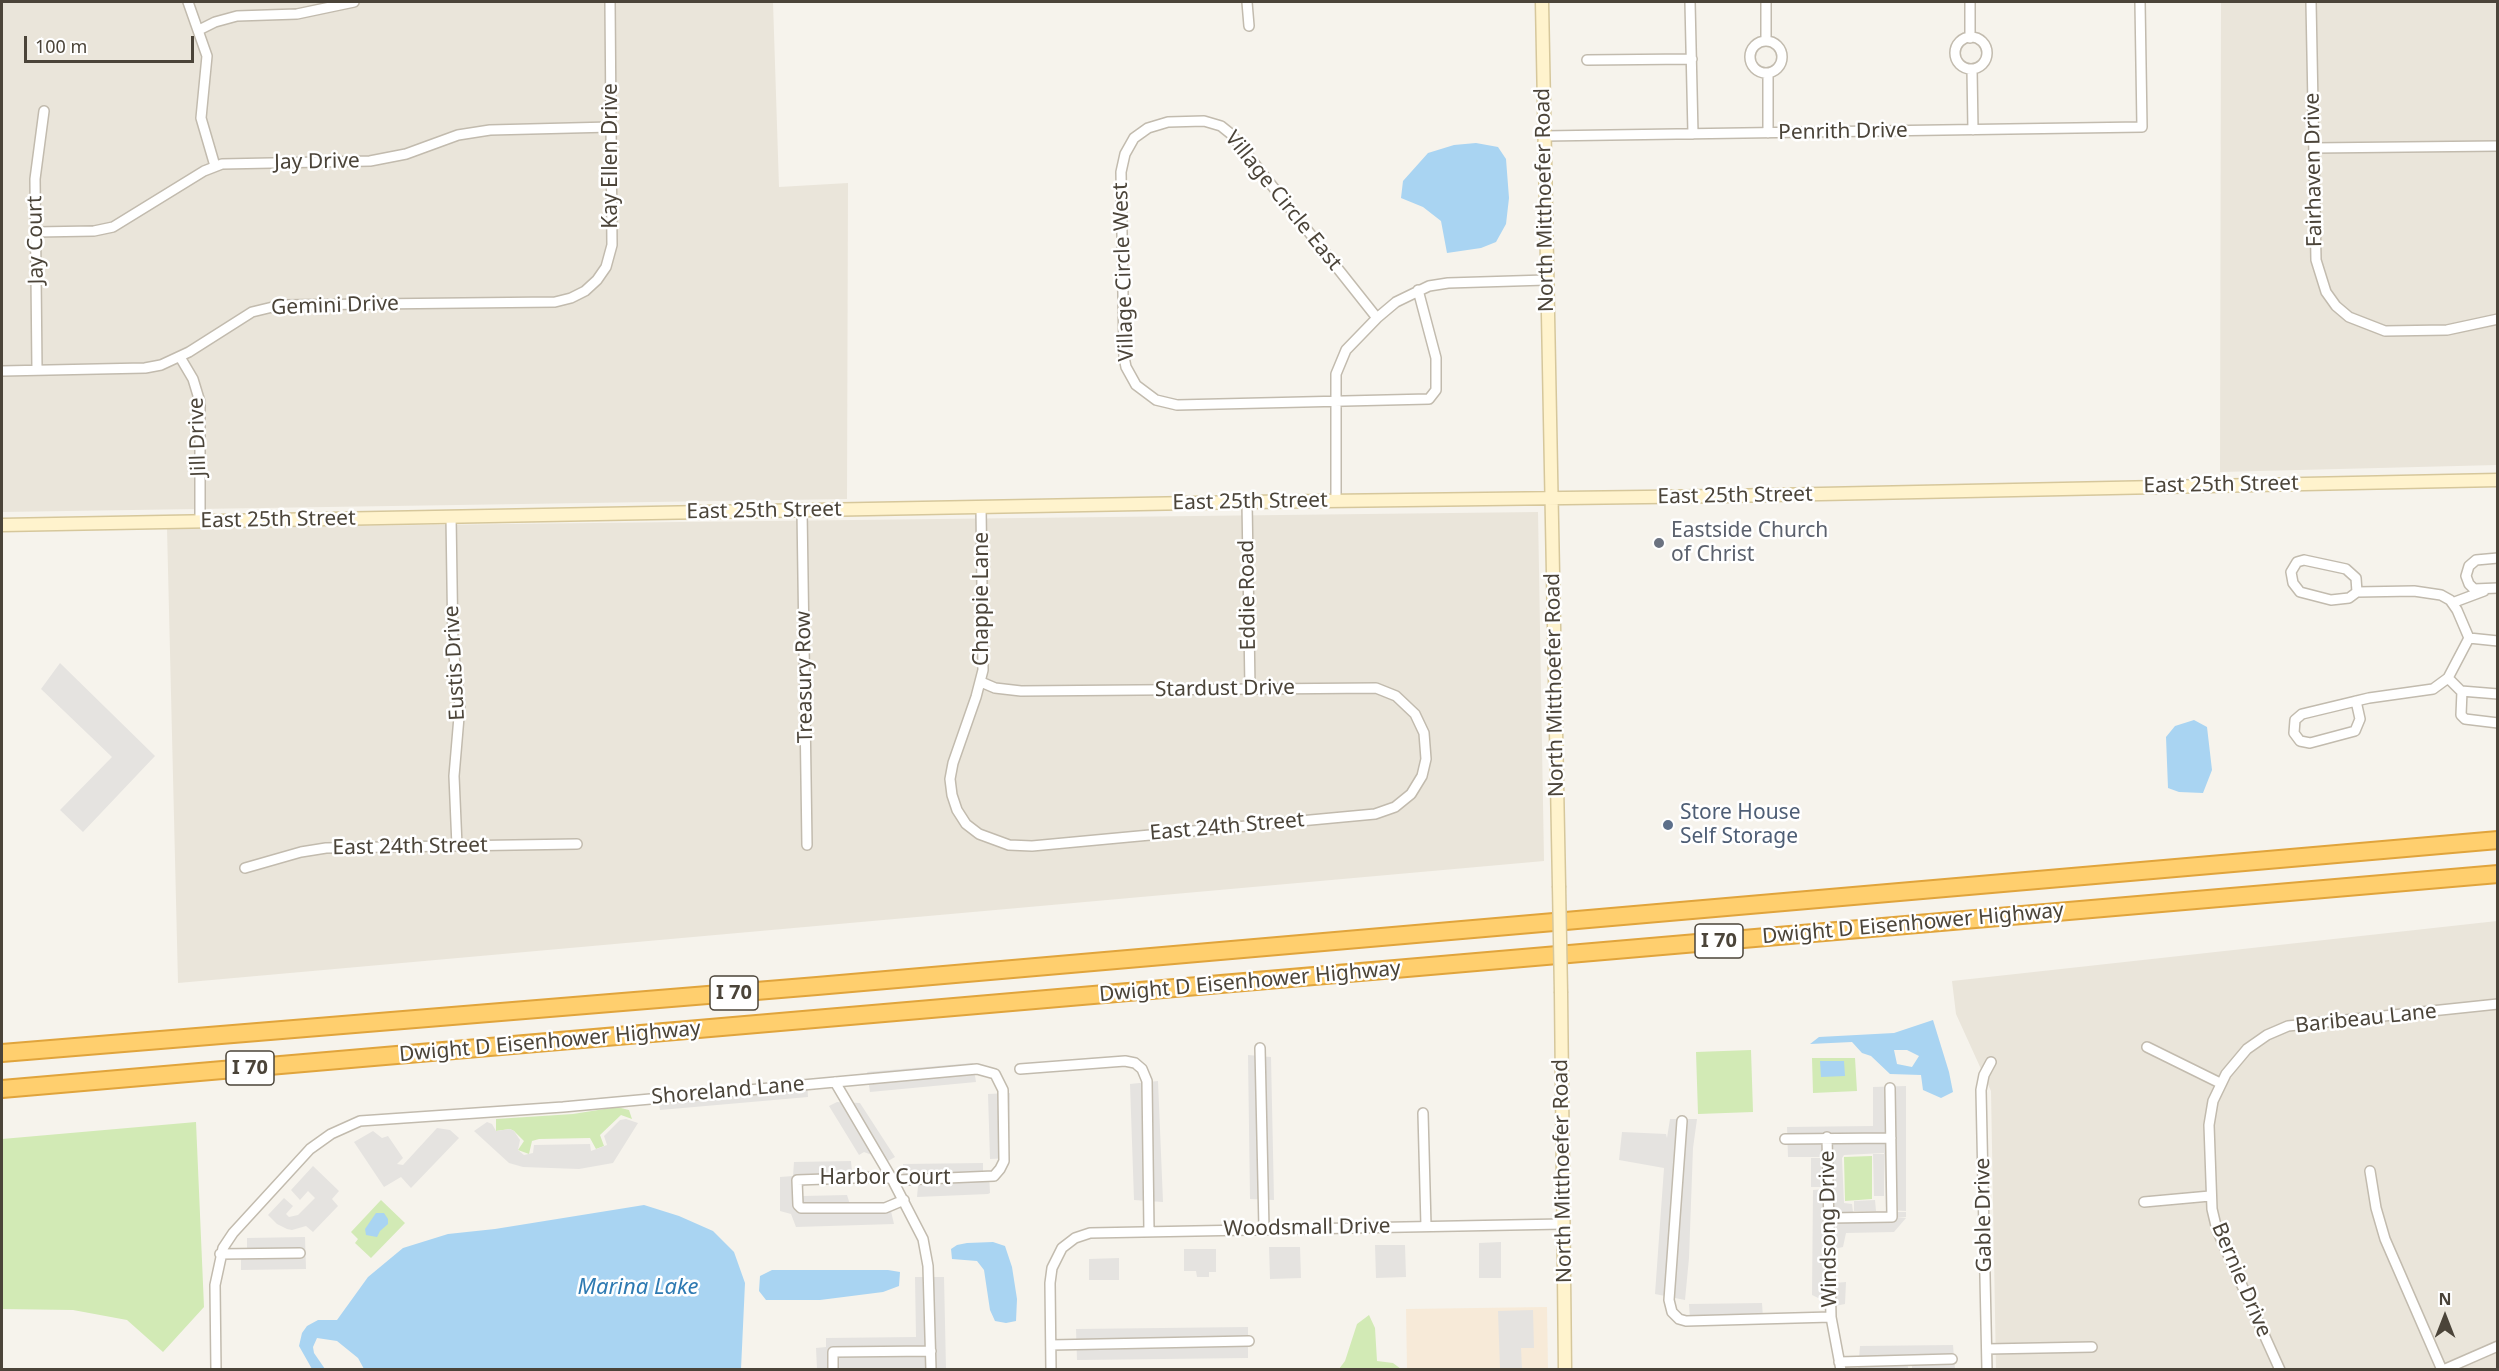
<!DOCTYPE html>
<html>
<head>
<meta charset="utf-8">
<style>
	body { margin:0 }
	#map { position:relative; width:2499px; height:1371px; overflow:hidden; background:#f6f3ec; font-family:"Noto Sans",sans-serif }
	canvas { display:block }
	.frame { position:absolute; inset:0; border:3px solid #4b4439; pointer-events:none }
	.north { position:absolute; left:2415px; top:1287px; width:60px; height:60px; -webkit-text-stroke:4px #fff; paint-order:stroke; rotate:0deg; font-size:16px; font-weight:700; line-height:24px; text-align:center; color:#4b4439 }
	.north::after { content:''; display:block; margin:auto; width:21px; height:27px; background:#4b4439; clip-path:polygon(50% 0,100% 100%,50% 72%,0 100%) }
	.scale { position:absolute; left:24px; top:36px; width:170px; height:27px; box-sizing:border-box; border:3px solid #4b4439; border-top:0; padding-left:8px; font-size:18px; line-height:21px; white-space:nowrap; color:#4b4439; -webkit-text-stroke:4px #fff; paint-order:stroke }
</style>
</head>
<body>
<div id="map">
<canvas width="2499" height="1371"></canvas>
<div class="frame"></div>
<div class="north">N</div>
<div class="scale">100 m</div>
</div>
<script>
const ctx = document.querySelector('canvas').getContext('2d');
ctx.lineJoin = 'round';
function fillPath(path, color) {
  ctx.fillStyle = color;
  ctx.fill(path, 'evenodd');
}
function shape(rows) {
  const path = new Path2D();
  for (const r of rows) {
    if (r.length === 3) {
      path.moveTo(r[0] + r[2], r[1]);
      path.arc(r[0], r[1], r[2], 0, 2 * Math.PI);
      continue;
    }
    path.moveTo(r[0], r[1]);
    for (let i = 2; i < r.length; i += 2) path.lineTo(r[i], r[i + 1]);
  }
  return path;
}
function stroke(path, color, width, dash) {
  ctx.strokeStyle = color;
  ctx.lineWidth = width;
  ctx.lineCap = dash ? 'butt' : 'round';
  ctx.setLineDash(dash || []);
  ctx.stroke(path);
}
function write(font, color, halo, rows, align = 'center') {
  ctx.font = font + ' "Noto Sans",sans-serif';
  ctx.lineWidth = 5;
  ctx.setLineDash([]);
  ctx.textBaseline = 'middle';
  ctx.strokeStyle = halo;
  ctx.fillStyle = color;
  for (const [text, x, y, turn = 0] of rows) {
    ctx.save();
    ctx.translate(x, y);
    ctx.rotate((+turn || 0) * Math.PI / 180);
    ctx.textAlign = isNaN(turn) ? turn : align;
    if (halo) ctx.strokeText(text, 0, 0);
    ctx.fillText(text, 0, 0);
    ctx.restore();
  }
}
const residential = shape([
	[2,2,773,2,779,187,848,183,847,499,2,512],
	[2221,2,2497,2,2497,465,2220,472],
	[1538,512,1544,861,178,983,167,528],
	[2497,921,2497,1369,1996,1369,1991,1091,1956,1014,1952,981]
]);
const commercial = shape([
	[1547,1307,1548,1369,1407,1369,1406,1309]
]);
const green = shape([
	[1751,1050,1753,1112,1698,1114,1696,1052],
	[1812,1058,1855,1058,1857,1091,1813,1093],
	[617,1107,629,1110,632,1119,621,1115,600,1135,604,1146,596,1149,590,1138,539,1139,532,1141,529,1154,518,1150,524,1141,514,1131,510,1129,496,1131,496,1119,573,1114],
	[196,1122,204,1307,163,1352,127,1320,73,1310,2,1309,2,1139],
	[1872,1156,1872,1199,1845,1201,1844,1157],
	[381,1200,405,1223,371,1258,355,1243,358,1239,351,1232],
	[1369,1315,1375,1328,1377,1361,1393,1363,1401,1369,1339,1369,1345,1361,1357,1324]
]);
const parking = shape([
	[60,663,155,756,83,832,60,810,112,757,41,689],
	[1248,1055,1271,1057,1274,1200,1250,1199],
	[973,1063,976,1082,870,1092,867,1072],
	[807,1080,808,1097,660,1110,657,1092],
	[1158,1081,1163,1202,1134,1200,1130,1084],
	[1906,1086,1906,1211,1886,1210,1884,1153,1844,1155,1842,1158,1844,1203,1852,1204,1853,1212,1906,1212,1906,1217,1897,1218,1906,1218,1894,1232,1846,1233,1843,1247,1834,1249,1835,1283,1846,1282,1845,1304,1835,1306,1812,1295,1813,1190,1825,1189,1823,1157,1788,1157,1787,1127,1873,1126,1873,1087],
	[1010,1093,1009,1158,990,1159,988,1094],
	[837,1102,860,1103,895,1157,888,1161,864,1152,859,1155,829,1106],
	[626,1119,638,1123,613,1163,579,1169,523,1167,509,1163,474,1131,487,1122,492,1124,496,1131,510,1129,514,1131,520,1140,518,1150,524,1155,533,1153,534,1145,590,1144,591,1151,607,1145,604,1136,620,1120],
	[1670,1119,1697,1119,1693,1148,1689,1258,1685,1300,1655,1294,1664,1168,1619,1160,1622,1132,1666,1134,1667,1138],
	[437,1128,450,1130,459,1138,411,1188,401,1177,384,1187,354,1142,373,1131,382,1138,388,1136,403,1158,397,1164,403,1165],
	[1873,1154,1884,1154,1884,1196,1874,1196],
	[1811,1158,1821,1158,1821,1187,1811,1187],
	[851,1161,853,1182,807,1183,802,1188,803,1196,847,1195,851,1208,890,1207,894,1224,796,1227,791,1214,780,1211,780,1177,793,1176,794,1162],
	[983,1163,983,1172,989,1173,990,1193,988,1194,917,1197,918,1186,908,1186,903,1175,903,1164],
	[313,1166,339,1191,332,1199,338,1206,313,1232,306,1226,292,1230,287,1229,277,1224,268,1215,284,1198,293,1206,286,1214,289,1217,298,1215,315,1198,308,1191,300,1200,291,1190],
	[1875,1200,1876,1211,1854,1211,1854,1201],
	[305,1237,306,1269,241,1270,241,1248,247,1248,247,1238],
	[1501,1242,1501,1278,1479,1278,1479,1243],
	[1375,1245,1405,1245,1406,1277,1376,1278],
	[1269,1247,1300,1247,1301,1278,1270,1279],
	[1184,1249,1216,1249,1216,1272,1209,1272,1209,1277,1197,1277,1196,1271,1184,1271],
	[1119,1258,1119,1280,1089,1280,1089,1259],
	[915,1277,944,1277,946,1369,817,1369,816,1348,826,1347,826,1338,916,1337],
	[1762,1303,1763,1318,1690,1320,1689,1304],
	[1533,1310,1534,1348,1521,1348,1522,1369,1500,1369,1498,1311],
	[1248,1327,1248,1358,1077,1360,1076,1329],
	[1953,1345,1955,1369,1912,1369,1912,1365,1908,1365,1908,1369,1858,1370,1860,1346]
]);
const water = shape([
	[1476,143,1498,147,1506,159,1509,198,1506,224,1496,242,1481,248,1447,253,1441,221,1423,207,1401,198,1403,181,1428,153,1454,145],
	[2194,720,2207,727,2212,770,2203,793,2179,792,2168,788,2166,737,2175,726],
	[1933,1020,1949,1072,1953,1092,1941,1098,1923,1090,1921,1075,1890,1074,1871,1056,1862,1053,1852,1042,1810,1044,1819,1037,1894,1033],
	[1894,1050,1907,1050,1919,1056,1912,1067,1897,1064],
	[1820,1061,1844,1061,1845,1076,1821,1077],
	[644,1205,679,1216,713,1231,734,1252,745,1283,741,1369,364,1369,358,1358,337,1341,317,1338,313,1347,314,1353,325,1369,312,1369,299,1346,302,1333,307,1326,318,1320,337,1320,368,1277,403,1248,448,1234,495,1229],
	[376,1213,384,1213,388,1219,388,1224,380,1231,377,1237,366,1235,365,1229],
	[993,1242,1005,1246,1012,1267,1017,1299,1016,1321,1006,1323,995,1321,990,1310,984,1270,977,1261,952,1259,951,1249,957,1245,967,1243],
	[772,1270,888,1270,900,1272,899,1286,883,1292,820,1300,766,1300,759,1291,760,1276]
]);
const street = shape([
	[188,2,207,56,201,118,215,166],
	[1247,2,1249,26],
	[1690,2,1693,134],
	[2311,2,2316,260,2326,292,2336,306,2349,317,2385,331,2447,330,2498,319],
	[199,30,215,22,237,16,297,14,354,2],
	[1971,53,16],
	[1970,38,1970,2],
	[1766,41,1766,2],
	[1766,57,16],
	[1587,60,1692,59],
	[1972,69,1973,130],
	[1768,73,1768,133],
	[1544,136,2142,127,2140,2],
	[2314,148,2498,146],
	[36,232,94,231,113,227,204,171,222,164,370,161,406,154,458,135,490,130,611,127],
	[1377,318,1231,134,1221,126,1204,121,1168,122,1148,128,1134,138,1125,154,1121,172,1124,357,1126,367,1136,385,1156,400,1177,405,1429,399,1436,390,1436,358,1418,290],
	[180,357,193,379,200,402,200,521],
	[37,370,35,179,44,111],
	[2,371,145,368,161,365,189,352,252,312,281,305,555,302,571,298,585,291,597,280,606,267,612,245,610,2],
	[1336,501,1336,374,1346,350,1377,318,1396,302,1429,286,1448,283,1546,280],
	[1247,502,1250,688],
	[802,510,807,845],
	[451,516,453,648,460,705,454,776,457,846],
	[2498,558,2476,560,2469,566,2466,576,2469,584,2474,589,2498,588],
	[2304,560,2346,569,2356,578,2357,592,2349,598,2331,600,2300,592,2293,583,2291,572,2297,562,2304,560],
	[2357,592,2414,591,2441,595,2450,600,2457,610,2469,638],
	[2452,603,2484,591],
	[2448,678,2461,691,2498,694],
	[981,682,995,688,1021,691,1376,688,1396,696,1415,714,1424,733,1426,759,1422,776,1411,794,1395,807,1375,814,1032,846,1009,845,979,834,966,824,957,810,952,795,950,779,953,763,976,697,983,670,981,507],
	[2462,691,2461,715,2465,719,2498,723],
	[2356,701,2360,719,2355,731,2310,743,2300,741,2294,733,2295,720,2302,714,2356,701,2369,698,2433,689,2448,678,2469,638,2498,641],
	[245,868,301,852,326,848,577,844],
	[2147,1047,2220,1083],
	[1260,1048,1264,1229],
	[1020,1069,1125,1061,1135,1063,1142,1069,1147,1081,1149,1231],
	[835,1082,892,1179,923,1239,928,1266,931,1370],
	[1423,1113,1426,1226],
	[1682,1121,1669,1300,1672,1312,1679,1319,1686,1321,1831,1317],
	[1827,1137,1831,1317,1841,1370],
	[1785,1139,1891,1138],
	[2370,1171,2376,1208,2385,1239,2442,1370],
	[2144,1202,2210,1196],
	[1830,1218,1892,1217,1890,1088],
	[220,1254,300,1253],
	[1051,1345,1249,1341],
	[1987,1349,2092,1347],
	[1839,1362,1952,1359],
	[216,1370,215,1285,223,1248,233,1233,310,1149,331,1134,360,1121,563,1107,977,1069,995,1074,1003,1090,1004,1161,1000,1169,994,1176,900,1180,883,1177,797,1180,798,1205,801,1208,885,1208,904,1200],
	[833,1370,833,1352,931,1351],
	[1051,1370,1050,1283,1052,1268,1062,1248,1075,1238,1090,1233,1563,1224],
	[1987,1370,1981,1090,1984,1075,1991,1062],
	[2280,1370,2217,1230,2212,1209,2209,1125,2213,1101,2226,1074,2247,1049,2267,1035,2288,1026,2498,1004],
	[2443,1370,2498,1346]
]);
const secondary = shape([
	[1542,2,1559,886],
	[2,525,1247,502,1724,496,2498,480],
	[1561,993,1565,1370]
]);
const highway = shape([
	[2,1053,817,986,2498,840],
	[2,1089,2498,874]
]);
const secondaryBridge = shape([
	[1559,886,1561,993]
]);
const markers = [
	[1659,543,6,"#6b7280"],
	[1668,825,6,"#5c6f8a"]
];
const shields = [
	[1719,941,48],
	[734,993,48],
	[250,1068,48]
];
const shieldNames = [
	["I 70",1719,941],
	["I 70",734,993],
	["I 70",250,1068]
];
const streetNames = [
	["Penrith Drive",1843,132,-1],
	["Kay Ellen Drive",611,156,-90],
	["Jay Drive",317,162,-1],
	["Fairhaven Drive",2314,170,-91],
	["North Mitthoefer Road",1545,200,-91],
	["Village Circle East",1283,201,51],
	["Jay Court",36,240,-91],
	["Village Circle West",1124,272,-92],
	["Gemini Drive",335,306,-2],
	["Jill Drive",198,437,-92],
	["East 25th Street",2221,485,-1],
	["East 25th Street",1735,496,-1],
	["East 25th Street",1250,502,-1],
	["East 25th Street",764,511,-1],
	["East 25th Street",278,520,-1],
	["Eddie Road",1248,595,-91],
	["Chappie Lane",982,599,-90],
	["Eustis Drive",455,663,-93],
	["Treasury Row",805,677,-91],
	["North Mitthoefer Road",1555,685,-91],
	["Stardust Drive",1225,689,-1],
	["East 24th Street",1227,827,-5],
	["East 24th Street",410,847,-1],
	["Dwight D Eisenhower Highway",1913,924,-5],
	["Dwight D Eisenhower Highway",1250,982,-5],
	["Baribeau Lane",2366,1019,-6],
	["Dwight D Eisenhower Highway",550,1042,-5],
	["Shoreland Lane",728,1091,-5],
	["North Mitthoefer Road",1563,1171,-91],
	["Harbor Court",885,1178],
	["Gable Drive",1984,1215,-91],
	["Woodsmall Drive",1307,1228,-1],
	["Windsong Drive",1829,1229,-91],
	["Bernie Drive",2241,1280,67]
];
const worshipNames = [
	["Eastside Church",1671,531],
	["of Christ",1671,555]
];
const serviceNames = [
	["Store House",1680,813],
	["Self Storage",1680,837]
];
const waterNames = [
	["Marina Lake",638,1288]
];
fillPath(residential, '#eae5da');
fillPath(commercial, '#f7ead8');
fillPath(green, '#d2eab5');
fillPath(parking, '#e5e3e0');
fillPath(water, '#a9d4f2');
stroke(street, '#c2bbae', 12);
stroke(secondary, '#d6c79b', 15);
stroke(highway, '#e0a43c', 20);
stroke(street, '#fff', 9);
stroke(secondary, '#fff3cd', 12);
stroke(highway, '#ffcf6e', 16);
stroke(secondaryBridge, '#d6c79b', 15, []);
stroke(secondaryBridge, '#fff3cd', 12);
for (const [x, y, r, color] of markers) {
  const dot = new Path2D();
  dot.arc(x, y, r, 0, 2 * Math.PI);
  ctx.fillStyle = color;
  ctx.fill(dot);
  stroke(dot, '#fff', 2);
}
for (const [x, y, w] of shields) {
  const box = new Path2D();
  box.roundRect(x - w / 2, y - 17, w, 34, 4.5);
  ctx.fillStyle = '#fff';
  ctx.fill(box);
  stroke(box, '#4b4439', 1.5);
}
write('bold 20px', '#4b4439', null, shieldNames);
write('21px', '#4b4439', '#fff', streetNames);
write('21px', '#5b616d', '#fff', worshipNames, 'left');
write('21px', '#4e5e75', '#fff', serviceNames, 'left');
write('italic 22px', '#2e7ab2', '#fff', waterNames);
</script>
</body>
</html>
